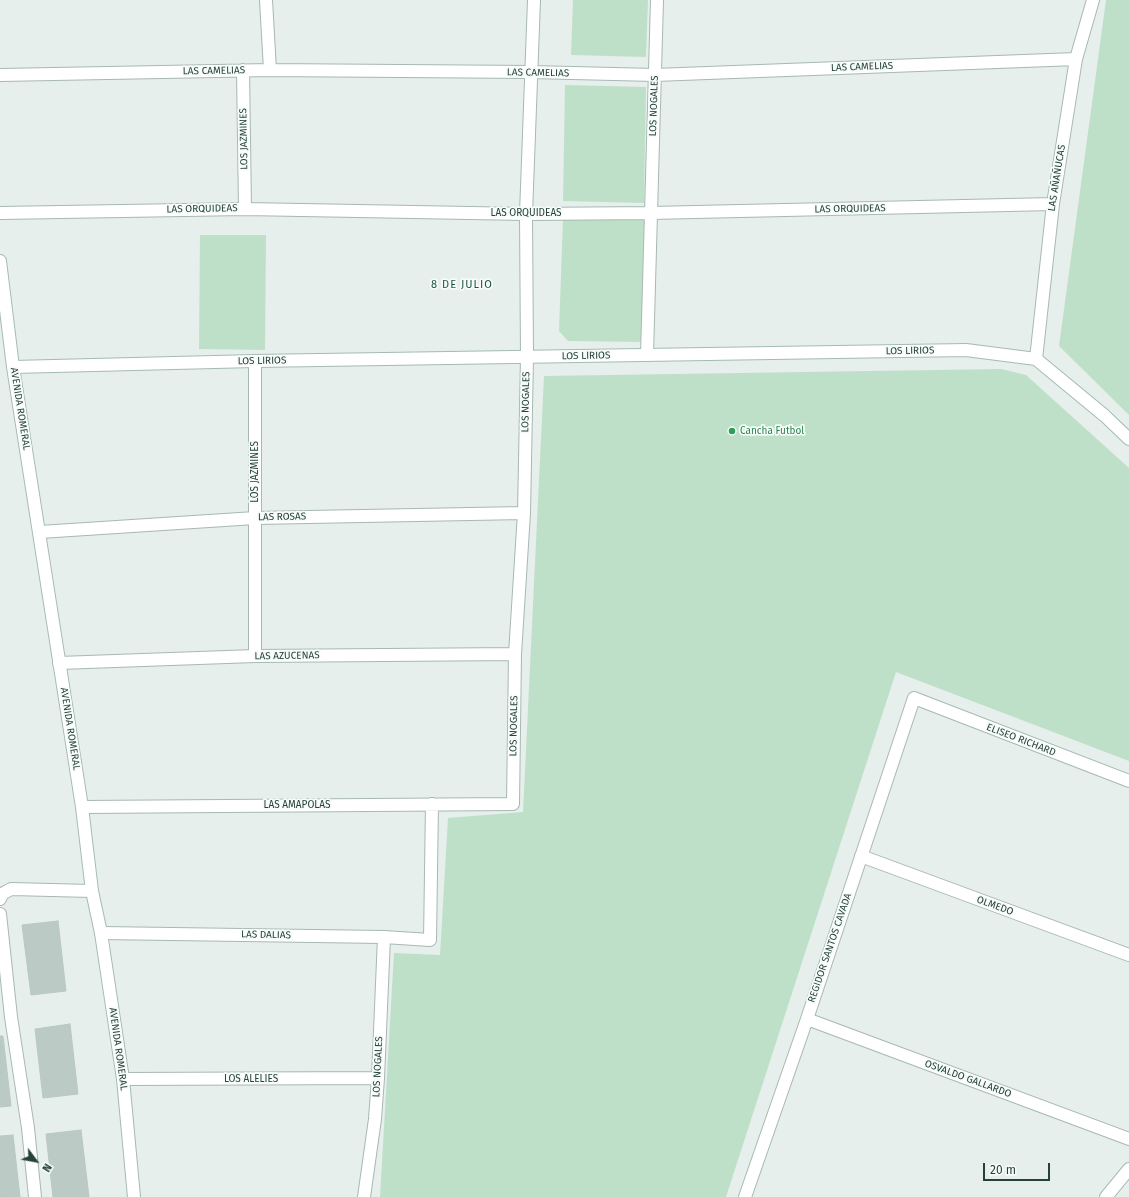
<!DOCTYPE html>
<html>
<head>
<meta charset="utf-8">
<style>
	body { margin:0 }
	#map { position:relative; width:1129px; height:1197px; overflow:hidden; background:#e6efeb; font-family:"Fira Sans",sans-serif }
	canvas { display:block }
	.north { position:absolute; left:16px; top:1141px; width:40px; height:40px; -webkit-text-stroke:3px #f7fbf9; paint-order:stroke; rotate:122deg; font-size:11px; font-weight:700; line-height:16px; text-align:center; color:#24423a }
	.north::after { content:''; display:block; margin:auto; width:14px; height:18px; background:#24423a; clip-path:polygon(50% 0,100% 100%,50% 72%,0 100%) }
	.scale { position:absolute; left:983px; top:1163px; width:67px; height:18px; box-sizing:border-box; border:2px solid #24423a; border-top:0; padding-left:5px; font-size:12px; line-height:14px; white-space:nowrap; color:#24423a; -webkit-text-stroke:3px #f7fbf9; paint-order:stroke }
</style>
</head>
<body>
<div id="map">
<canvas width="1129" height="1197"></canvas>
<div class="north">N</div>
<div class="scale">20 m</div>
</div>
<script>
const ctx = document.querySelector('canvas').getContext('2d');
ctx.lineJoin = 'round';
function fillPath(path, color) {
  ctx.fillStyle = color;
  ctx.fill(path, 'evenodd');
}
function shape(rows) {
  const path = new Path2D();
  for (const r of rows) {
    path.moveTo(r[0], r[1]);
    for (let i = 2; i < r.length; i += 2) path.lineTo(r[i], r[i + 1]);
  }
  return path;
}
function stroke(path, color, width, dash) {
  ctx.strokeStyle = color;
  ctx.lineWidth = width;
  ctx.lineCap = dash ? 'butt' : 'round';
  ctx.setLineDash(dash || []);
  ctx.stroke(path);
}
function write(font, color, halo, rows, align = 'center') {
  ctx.font = font + ' "Fira Sans",sans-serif';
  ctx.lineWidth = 3.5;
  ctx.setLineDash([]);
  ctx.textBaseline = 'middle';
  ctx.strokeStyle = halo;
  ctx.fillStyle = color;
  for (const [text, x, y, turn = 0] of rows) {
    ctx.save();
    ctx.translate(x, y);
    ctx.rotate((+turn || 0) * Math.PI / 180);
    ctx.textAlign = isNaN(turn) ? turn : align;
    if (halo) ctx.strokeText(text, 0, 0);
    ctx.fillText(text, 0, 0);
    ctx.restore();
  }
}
const green = shape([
	[573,0,648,0,646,57,571,55],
	[1106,0,1129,0,1129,415,1059,346],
	[565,85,646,87,644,203,563,201],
	[563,218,646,220,642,342,568,341,559,331],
	[200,235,266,235,265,350,199,349],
	[1001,369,1026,375,1129,468,1129,761,896,672,726,1197,380,1197,394,953,440,955,448,818,523,812,544,376]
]);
const building = shape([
	[58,921,66,991,31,995,22,925,58,921],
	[70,1024,78,1094,43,1098,35,1029,70,1024],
	[0,1036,3,1036,11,1106,0,1107,0,1036],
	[81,1130,89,1197,53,1197,46,1134,81,1130],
	[13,1135,20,1197,0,1197,0,1136,13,1135]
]);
const street = shape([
	[266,0,270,70],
	[243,70,245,209],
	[0,75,270,70,531,72,655,75,1076,59],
	[0,213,245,209,526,214,651,213,1053,204],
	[647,355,657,0],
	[1036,359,1053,204,1076,59,1093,0],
	[40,532,255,518,524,513],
	[255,656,255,361],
	[59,663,255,656,515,654],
	[82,807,513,804,515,654,524,513,527,357,526,214,534,0],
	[861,856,1129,955],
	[0,899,2,894,11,889,92,891],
	[0,914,11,1017,28,1128,35,1197],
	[101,933,384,937,430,940,432,804],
	[807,1019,1129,1139],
	[123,1079,378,1078],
	[364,1197,375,1119,378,1078,384,937],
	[745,1197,807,1019,914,698,1129,781]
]);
const secondary = shape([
	[0,261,13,367,82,807,92,891,101,933,123,1079,134,1197],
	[13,367,255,361,966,350,1036,359,1105,416,1129,439],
	[1106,1197,1129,1169]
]);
const markers = [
	[732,431,4,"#2e9e5b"]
];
const streetNames = [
	["LAS CAMELIAS",862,67,-2],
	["LAS CAMELIAS",214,71,-1],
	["LAS CAMELIAS",538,73,1],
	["LOS NOGALES",654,106,-88],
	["LOS JAZMINES",244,139,-91],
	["LAS AÑAÑUCAS",1057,178,-81],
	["LAS ORQUIDEAS",202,209,-1],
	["LAS ORQUIDEAS",850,209,-1],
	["LAS ORQUIDEAS",526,213],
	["LOS LIRIOS",910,351,-1],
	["LOS LIRIOS",586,356,-1],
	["LOS LIRIOS",262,361,-1],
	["LOS NOGALES",526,402,-89],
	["AVENIDA ROMERAL",20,409,81],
	["LOS JAZMINES",255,472,-90],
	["LAS ROSAS",282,517,-1],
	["LAS AZUCENAS",287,656,-1],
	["LOS NOGALES",514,726,-89],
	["AVENIDA ROMERAL",70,729,81],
	["ELISEO RICHARD",1021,740,21],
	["LAS AMAPOLAS",297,805],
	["OLMEDO",995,906,20],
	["LAS DALIAS",266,935,1],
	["REGIDOR SANTOS CAVADA",830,948,-71],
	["AVENIDA ROMERAL",118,1049,82],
	["LOS NOGALES",378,1067,-87],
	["LOS ALELIES",251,1079],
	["OSVALDO GALLARDO",968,1079,20]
];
const leisureNames = [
	["Cancha Futbol",740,431]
];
const neighbourhoodNames = [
	["8 DE JULIO",462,285]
];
fillPath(green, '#bfe0c8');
fillPath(building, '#bbcac4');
stroke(building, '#b8c9c2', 1);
stroke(street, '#a8b8b2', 14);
stroke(secondary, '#a4bbb3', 14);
stroke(street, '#fff', 12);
stroke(secondary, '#fff', 12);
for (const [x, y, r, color] of markers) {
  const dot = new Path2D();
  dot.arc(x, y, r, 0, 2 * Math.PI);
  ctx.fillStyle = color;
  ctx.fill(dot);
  stroke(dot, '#f7fbf9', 1.5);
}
write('10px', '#24423a', '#f7fbf9', streetNames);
write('10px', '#27864d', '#f7fbf9', leisureNames, 'left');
ctx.letterSpacing = '1px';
write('11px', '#1f5548', '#f7fbf9', neighbourhoodNames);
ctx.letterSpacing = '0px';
</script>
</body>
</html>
